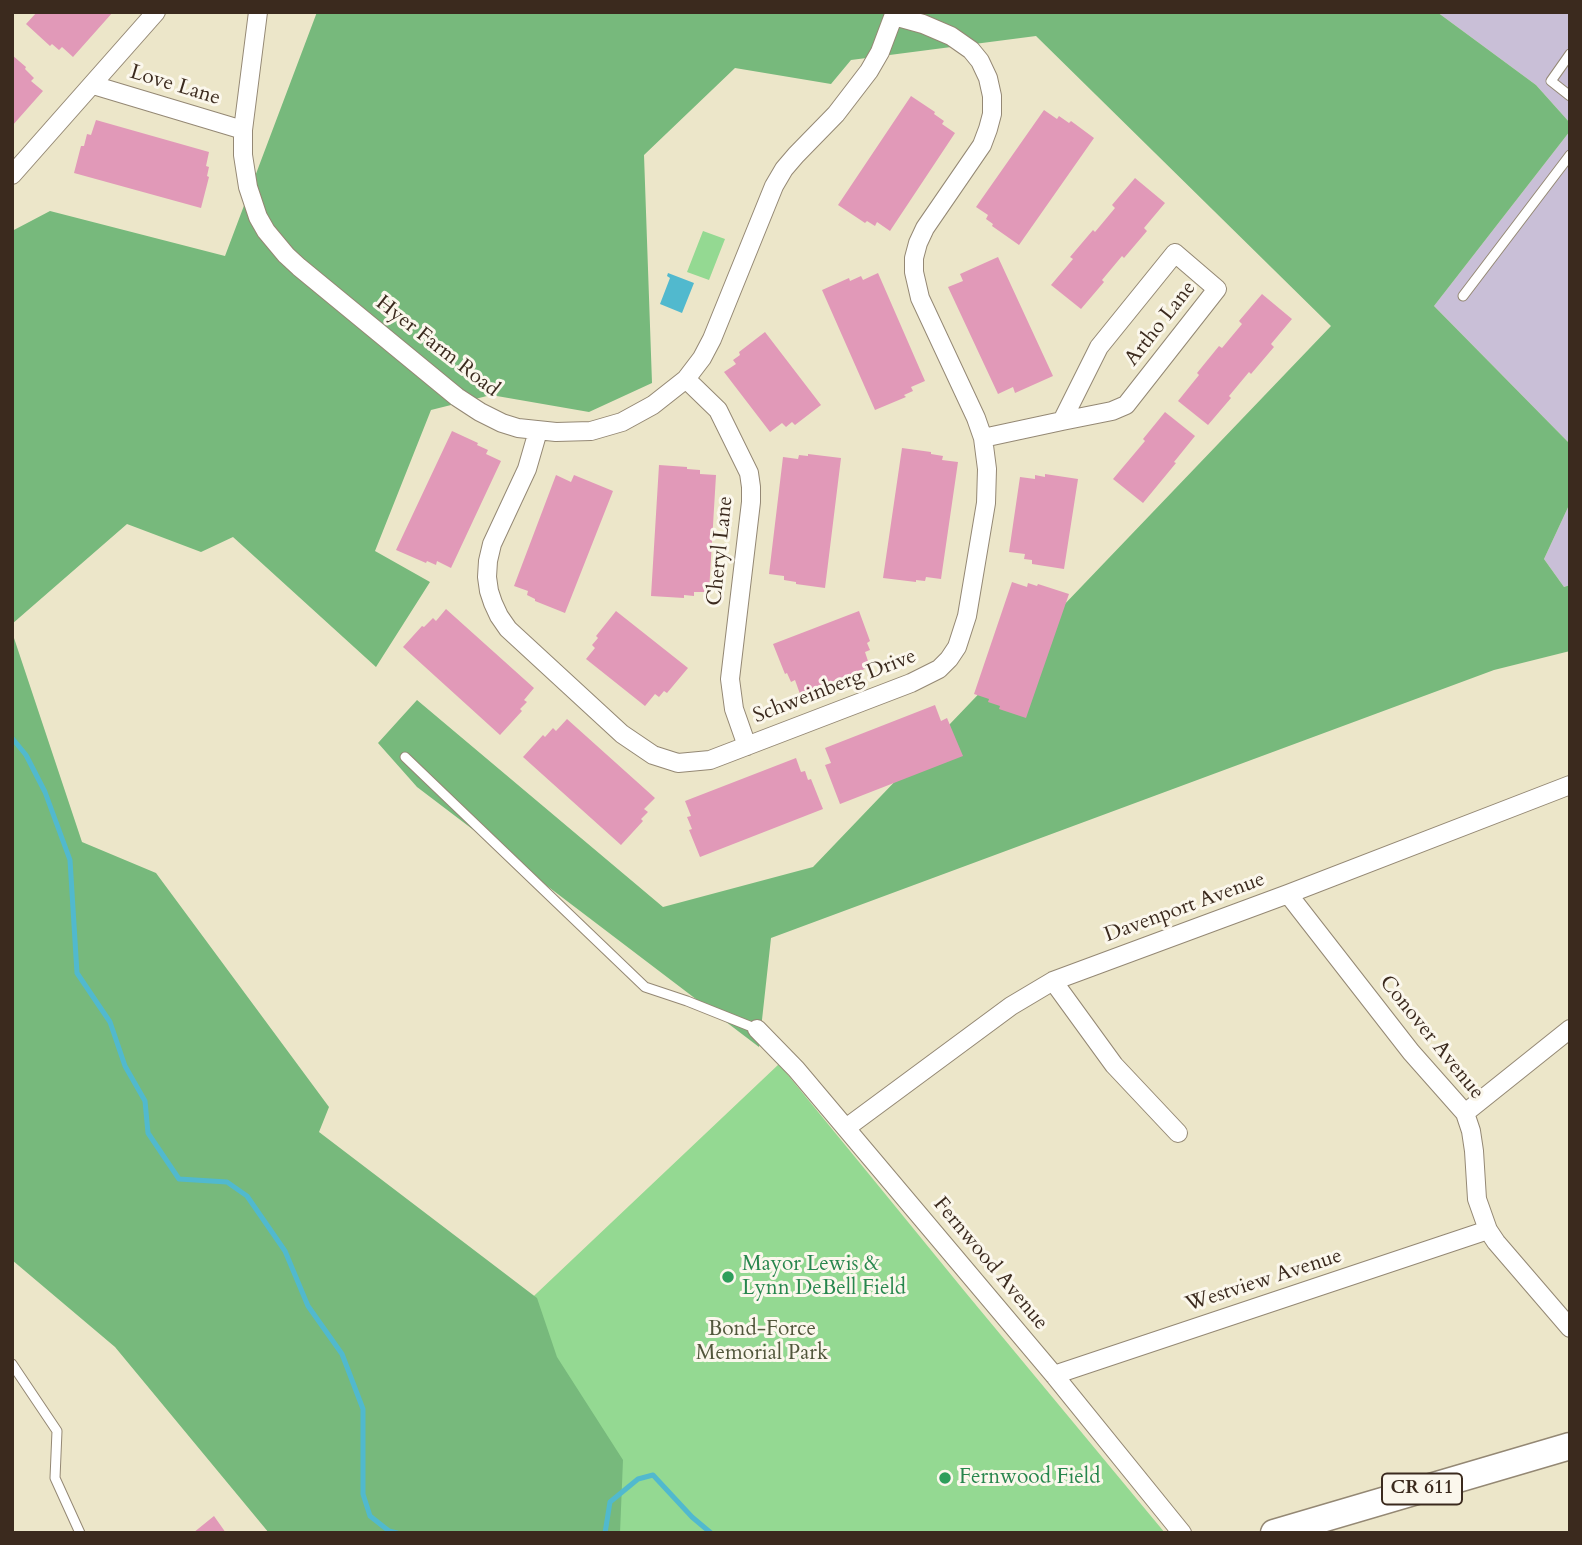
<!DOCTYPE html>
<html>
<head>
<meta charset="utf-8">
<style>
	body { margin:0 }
	#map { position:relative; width:1582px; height:1545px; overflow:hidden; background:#ece6c9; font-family:Cardo,serif }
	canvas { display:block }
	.frame { position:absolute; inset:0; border:14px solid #3b2a1e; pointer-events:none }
</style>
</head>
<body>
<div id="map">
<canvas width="1582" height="1545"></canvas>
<div class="frame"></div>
</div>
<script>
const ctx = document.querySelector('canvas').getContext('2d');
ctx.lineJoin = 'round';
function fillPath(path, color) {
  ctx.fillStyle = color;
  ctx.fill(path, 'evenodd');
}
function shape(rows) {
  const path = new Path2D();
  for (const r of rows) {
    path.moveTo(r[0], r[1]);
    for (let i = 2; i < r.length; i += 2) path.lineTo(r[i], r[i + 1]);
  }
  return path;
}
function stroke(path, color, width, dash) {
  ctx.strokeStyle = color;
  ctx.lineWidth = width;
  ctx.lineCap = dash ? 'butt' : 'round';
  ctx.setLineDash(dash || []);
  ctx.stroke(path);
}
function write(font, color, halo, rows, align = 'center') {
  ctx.font = font + ' Cardo,serif';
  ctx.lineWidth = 6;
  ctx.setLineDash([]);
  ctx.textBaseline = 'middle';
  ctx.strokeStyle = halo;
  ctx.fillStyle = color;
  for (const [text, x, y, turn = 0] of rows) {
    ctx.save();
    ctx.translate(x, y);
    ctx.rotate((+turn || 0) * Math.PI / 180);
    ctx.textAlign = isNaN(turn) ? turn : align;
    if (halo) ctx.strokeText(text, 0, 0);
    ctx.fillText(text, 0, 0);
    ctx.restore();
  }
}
const industrial = shape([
	[1437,12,1570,12,1570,123,1536,85],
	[1570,131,1570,444,1434,306],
	[1570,503,1570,585,1564,587,1544,559]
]);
const green = shape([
	[703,231,725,239,709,280,687,272],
	[779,1064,966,1293,1165,1533,421,1533,500,1328]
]);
const forest = shape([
	[317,12,1437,12,1536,85,1570,123,1570,131,1434,306,1570,444,1570,503,1544,559,1564,587,1570,585,1570,651,1494,670,771,938,759,1047,417,787,378,743,417,700,663,907,813,867,1331,326,1036,36,851,60,831,84,735,68,644,155,652,383,589,412,491,395,431,410,375,551,430,582,376,667,233,537,201,552,127,524,12,624,12,231,50,211,225,256],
	[12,632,82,842,156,873,329,1107,319,1132,537,1298,557,1357,623,1460,620,1533,269,1533,115,1347,12,1260]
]);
const water = shape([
	[668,273,694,283,682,313,660,304,670,278,667,276]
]);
const stream = shape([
	[12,738,26,755,45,792,70,860,77,973,110,1022,125,1066,145,1101,148,1133,179,1179,227,1182,247,1196,285,1251,308,1306,342,1354,363,1409,363,1494,370,1516,389,1531,397,1533],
	[605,1533,610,1502,638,1479,653,1475,692,1517,711,1533]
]);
const building = shape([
	[37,12,113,12,73,57,62,47,59,50,52,44,50,46,26,24],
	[12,55,26,67,25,69,34,78,31,81,43,91,12,126],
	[911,96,935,112,934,114,944,121,942,124,955,133,890,231,877,222,875,226,867,221,865,223,838,205],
	[1044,110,1057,119,1059,116,1069,123,1071,121,1094,138,1019,245,992,226,993,224,986,219,988,215,976,207],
	[96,120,209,152,206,166,209,167,207,176,209,177,201,208,74,173,81,146,84,146,87,134,91,135],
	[1135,178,1165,203,1144,228,1147,231,1124,258,1122,256,1102,280,1104,282,1081,309,1051,285,1073,259,1070,257,1093,230,1095,232,1115,208,1112,205],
	[998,257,1053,376,1015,393,1013,387,998,394,948,287,963,281,960,274],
	[878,273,925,381,911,387,913,391,904,395,906,397,875,410,822,290,849,278,850,281,861,276,863,280],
	[1262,294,1292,319,1271,344,1274,347,1251,374,1249,372,1229,396,1231,398,1208,425,1178,401,1199,375,1197,373,1219,346,1222,348,1242,324,1239,321],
	[765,332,821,405,795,425,792,422,786,427,782,423,770,432,724,372,736,364,733,360,740,355,739,352],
	[1165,412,1195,436,1174,462,1176,463,1143,503,1113,479,1145,441,1143,439],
	[452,431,478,443,477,445,488,450,486,454,501,461,451,568,437,561,436,565,427,561,426,563,396,550],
	[902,448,931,452,931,454,943,456,942,460,958,462,941,579,926,577,925,581,916,580,916,582,883,578],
	[808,454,841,458,825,588,796,584,796,582,784,580,784,576,769,574,783,457,798,459,799,455,808,456],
	[659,465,687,467,687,469,700,470,700,474,716,475,709,592,694,592,694,596,684,595,684,598,651,596],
	[1045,474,1078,479,1064,569,1032,564,1032,560,1024,559,1025,554,1009,552,1020,477,1035,479,1035,475,1045,477],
	[556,475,571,482,574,475,613,491,565,613,535,601,535,599,527,595,528,591,514,586],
	[1012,582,1027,587,1028,583,1037,586,1038,584,1069,594,1026,718,999,709,1000,706,988,702,989,699,974,694],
	[446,609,534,688,524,700,527,702,520,709,522,711,500,735,403,647,422,626,424,627,433,618,436,621],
	[616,611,688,668,667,693,664,691,659,697,655,694,645,706,586,659,595,648,592,645,598,638,596,636],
	[859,611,870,641,867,643,870,650,865,652,870,667,800,694,795,680,791,682,787,673,785,674,773,644],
	[935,705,941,721,947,718,963,756,840,804,825,765,831,763,825,748],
	[567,719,655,798,644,809,648,812,641,819,643,821,621,845,523,757,543,735,545,737,553,728,556,731],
	[796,758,801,772,805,771,808,780,811,779,823,809,700,857,689,830,692,829,687,817,691,816,685,801],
	[214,1516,226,1533,193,1533]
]);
const lane = shape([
	[1570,54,1551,81,1570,96],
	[1463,296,1570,155],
	[405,757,645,987,687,1001,757,1029],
	[12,1364,57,1431,55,1478,80,1533]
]);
const street = shape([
	[258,12,243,130,243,155,248,187,258,217,266,231,286,255,299,267,457,397,480,412,502,423,518,428,556,432,591,431,622,422,653,405,686,379,702,358,712,339,774,186,784,169,796,155,836,114,869,71,880,52,895,12],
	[93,85,243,130],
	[12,175,156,12],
	[686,379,718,410,749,473,751,487,751,502,730,679,734,709,747,746],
	[538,431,527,469,492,544,488,561,487,577,489,591,493,603,499,616,508,629,622,734,653,755,678,763,710,760,911,683,939,669,949,659,957,647,967,616,986,503,987,469,983,438,976,418,920,298,914,272,914,258,918,243,925,228,982,145,988,129,992,114,992,96,988,78,980,61,971,50,951,36,923,24,894,16],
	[983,438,1062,421,1099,347,1175,253,1217,289,1126,405,1112,411,1062,421],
	[1288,894,1411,1052,1465,1113,1471,1131,1474,1151,1477,1199,1488,1230,1496,1242,1570,1328],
	[1053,981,1114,1065,1178,1133],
	[757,1029,796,1069,1054,1375,1182,1533],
	[1465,1113,1570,1029],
	[846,1128,1011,1006,1053,981,1288,894,1570,785],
	[1054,1375,1488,1230]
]);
const primary = shape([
	[1274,1533,1570,1446]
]);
const markers = [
	[728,1277,7,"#2e9e5b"],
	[945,1478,7,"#2e9e5b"]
];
const shields = [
	[1422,1489,80]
];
const shieldNames = [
	["CR 611",1422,1489]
];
const streetNames = [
	["Love Lane",175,86,17],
	["Artho Lane",1161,324,-52],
	["Hyer Farm Road",437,347,38],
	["Cheryl Lane",721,551,-84],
	["Schweinberg Drive",835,687,-21],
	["Davenport Avenue",1185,908,-20],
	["Conover Avenue",1431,1038,51],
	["Fernwood Avenue",990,1264,50],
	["Westview Avenue",1264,1281,-18]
];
const leisureNames = [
	["Mayor Lewis &",742,1265],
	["Lynn DeBell Field",742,1289],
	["Fernwood Field",959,1478]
];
const parkNames = [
	["Bond-Force",762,1330],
	["Memorial Park",762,1354]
];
fillPath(industrial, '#c9bfd7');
fillPath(green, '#94d992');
fillPath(forest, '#77b97c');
fillPath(water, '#51b9ce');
stroke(stream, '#51b9ce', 5);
fillPath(building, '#e199b8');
stroke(lane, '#948874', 11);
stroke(street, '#948874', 20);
stroke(primary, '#948874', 29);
stroke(lane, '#fff', 9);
stroke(street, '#fff', 18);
stroke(primary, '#fff', 26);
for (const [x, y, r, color] of markers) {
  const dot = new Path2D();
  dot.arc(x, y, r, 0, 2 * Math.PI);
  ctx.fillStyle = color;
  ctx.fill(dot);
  stroke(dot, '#fbf7ec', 2.5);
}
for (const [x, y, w] of shields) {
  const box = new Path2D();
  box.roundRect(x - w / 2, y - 15.5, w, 31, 5);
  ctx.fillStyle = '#fbf7ec';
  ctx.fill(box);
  stroke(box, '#3b2a1e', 2);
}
write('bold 19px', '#3b2a1e', null, shieldNames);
write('21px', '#3b2a1e', '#fbf7ec', streetNames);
write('21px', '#27864d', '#fbf7ec', leisureNames, 'left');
write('21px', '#51563b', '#fbf7ec', parkNames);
</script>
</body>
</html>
